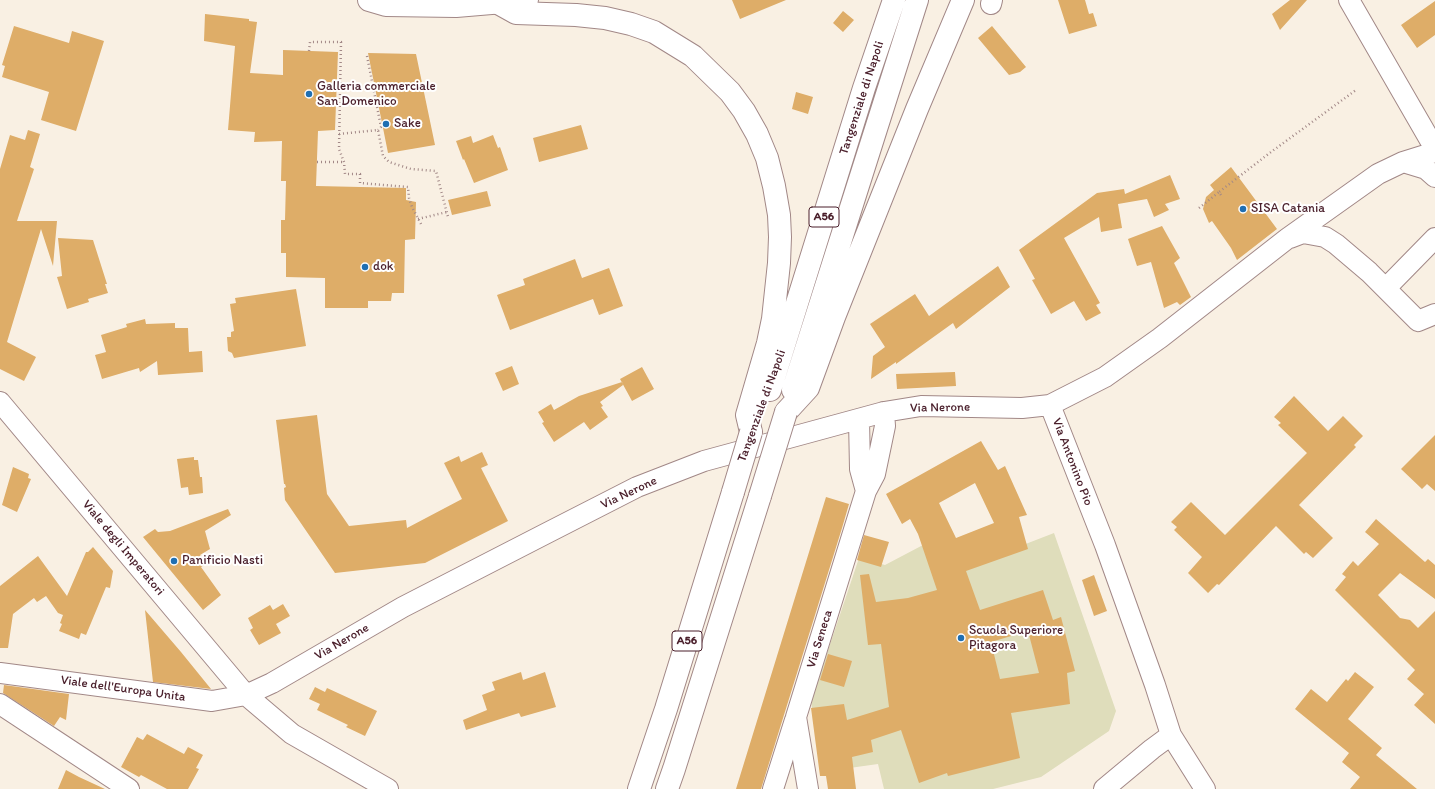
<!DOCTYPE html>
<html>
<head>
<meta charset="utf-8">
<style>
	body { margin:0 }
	canvas { display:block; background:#f9f0e3 }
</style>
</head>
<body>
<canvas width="1435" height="789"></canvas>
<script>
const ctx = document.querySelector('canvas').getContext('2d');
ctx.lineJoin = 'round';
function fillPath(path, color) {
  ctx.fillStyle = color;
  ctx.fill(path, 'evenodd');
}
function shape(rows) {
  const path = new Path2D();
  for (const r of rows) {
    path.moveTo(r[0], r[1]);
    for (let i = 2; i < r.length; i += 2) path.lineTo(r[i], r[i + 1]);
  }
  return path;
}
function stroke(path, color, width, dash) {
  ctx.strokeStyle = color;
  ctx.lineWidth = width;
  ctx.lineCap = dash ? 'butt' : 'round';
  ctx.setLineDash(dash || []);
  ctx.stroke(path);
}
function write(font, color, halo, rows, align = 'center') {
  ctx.font = font + ' Itim,sans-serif';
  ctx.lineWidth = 4;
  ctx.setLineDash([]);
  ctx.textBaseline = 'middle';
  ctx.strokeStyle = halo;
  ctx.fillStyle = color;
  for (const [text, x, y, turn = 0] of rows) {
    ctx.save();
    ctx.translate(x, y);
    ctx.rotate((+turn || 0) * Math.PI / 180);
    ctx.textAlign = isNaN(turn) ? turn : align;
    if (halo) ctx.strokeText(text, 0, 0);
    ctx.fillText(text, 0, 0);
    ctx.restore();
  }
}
const built = shape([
	[1054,533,1116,711,1109,731,1041,777,993,789,884,789,878,764,821,772,811,701,859,558,885,565,923,545,943,576]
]);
const building = shape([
	[732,0,786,0,740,19],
	[1058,0,1085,0,1089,14,1093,13,1097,26,1069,34],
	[1290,0,1307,0,1280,30,1272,14],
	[1435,1,1435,35,1417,48,1401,25],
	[843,11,854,20,843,32,833,23],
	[205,14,249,19,249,21,257,22,250,73,283,75,283,50,338,52,335,130,318,131,316,186,406,188,406,200,416,202,415,239,405,240,404,293,392,293,391,301,368,301,368,308,325,308,325,278,286,277,286,253,281,253,281,220,285,220,286,181,281,181,282,141,254,142,255,132,228,130,235,46,204,41],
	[14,26,69,43,72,31,104,41,76,131,41,120,49,92,2,77,5,66,2,65],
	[992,26,1026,67,1020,72,1009,75,978,38],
	[368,53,416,54,435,145,388,153],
	[796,92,813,97,808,114,792,109],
	[581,125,588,149,539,162,533,138],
	[28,130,40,134,30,167,34,169,17,221,57,221,53,266,41,229,7,342,36,357,24,381,0,369,0,169,10,135,25,140],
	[493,135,498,148,500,147,508,170,474,183,464,159,463,160,456,141,471,136,473,143],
	[1231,167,1277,229,1237,260,1231,248,1212,221,1209,223,1203,209,1206,197,1214,190,1210,185],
	[1170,175,1180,199,1165,204,1169,210,1154,217,1147,199,1118,204,1122,228,1101,232,1099,217,1064,238,1100,303,1096,305,1101,313,1086,321,1074,301,1051,314,1032,280,1035,279,1019,250,1097,193,1124,189,1125,194],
	[487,191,491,206,452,215,448,200],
	[1162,226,1180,258,1174,263,1191,297,1180,305,1177,302,1164,308,1151,262,1137,266,1128,239],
	[58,238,93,240,107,284,105,284,108,293,88,299,89,302,67,309,57,277,62,276],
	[575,259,582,278,609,268,623,306,599,315,593,299,510,330,497,295,525,285,523,279],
	[998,266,1010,287,956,329,953,323,896,364,896,362,871,379,873,356,885,347,870,324,915,294,929,316],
	[296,289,306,346,234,358,232,353,228,351,227,337,231,337,231,332,234,331,230,304,236,303,235,298],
	[145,319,146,324,175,323,175,328,188,328,189,352,202,351,203,372,158,375,157,361,140,372,139,368,102,379,95,355,106,352,101,335,127,327,126,324],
	[512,366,519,384,503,391,495,373],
	[642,367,654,389,632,401,620,379],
	[955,372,956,386,897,389,896,374],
	[622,382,623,385,600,402,603,406,601,407,608,417,590,430,584,422,554,442,542,423,544,422,538,412,551,404,554,410,579,396],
	[1294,396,1328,431,1343,416,1363,436,1354,445,1356,447,1299,505,1333,538,1313,558,1306,552,1304,554,1276,526,1219,585,1217,584,1208,593,1188,573,1202,557,1174,530,1177,527,1171,522,1191,502,1225,535,1307,453,1278,425,1281,423,1274,417],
	[317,415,327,494,349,526,406,520,407,528,462,499,444,463,459,456,461,462,482,452,488,465,481,468,508,521,425,563,335,573,285,500,284,488,286,487,285,484,284,484,276,420],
	[1435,435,1435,491,1427,484,1422,489,1401,469],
	[981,441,998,470,1005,466,1027,515,1019,517,1028,549,966,571,980,610,1043,590,1053,620,1061,617,1075,671,1067,673,1070,704,1011,713,1020,758,948,776,947,773,919,783,901,730,871,740,873,752,852,757,856,789,828,789,826,776,820,776,811,708,844,704,847,720,889,707,881,644,868,645,860,575,869,574,876,602,908,598,937,590,918,534,910,519,902,524,886,494],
	[975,483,994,523,956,538,939,503],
	[1028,631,1039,673,1000,679,991,642],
	[194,457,194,460,198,460,200,477,202,477,203,493,189,495,188,487,181,488,177,459],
	[13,467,29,474,28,478,31,479,17,512,2,505],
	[826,497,849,504,842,528,761,789,736,789],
	[228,509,231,515,205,531,210,549,200,555,206,564,201,567,221,595,203,610,143,537,155,529,158,532,170,531],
	[1376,519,1425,562,1428,559,1435,565,1435,599,1400,573,1378,595,1400,618,1410,620,1418,628,1435,611,1435,724,1414,705,1424,694,1407,679,1415,670,1335,590,1346,577,1342,574,1353,561,1358,566,1379,544,1365,532],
	[864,535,889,542,881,567,857,560],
	[93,547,113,571,110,588,106,587,86,635,81,633,79,639,59,631,62,624,60,623,63,615,58,613,46,596,37,602,34,598,13,614,8,648,0,648,0,586,38,556,67,596,86,552,88,552],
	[1094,575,1107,611,1094,616,1082,580],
	[283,604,290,616,276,624,281,633,259,645,250,630,253,628,248,618,270,605,273,610],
	[145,610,181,652,211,689,153,682],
	[828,654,852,661,844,687,820,680],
	[521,672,523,680,545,672,556,707,521,717,519,713,466,730,463,720,487,710,482,695,495,690,492,682],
	[1355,672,1374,687,1348,719,1382,748,1376,755,1417,789,1350,789,1360,777,1342,762,1349,753,1295,709,1311,689,1327,702,1346,679,1348,681],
	[4,685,69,694,66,720,60,717,54,726,3,693],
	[315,687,325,692,327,688,377,711,365,736,346,727,348,725,317,710,320,704,309,699],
	[147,734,184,754,188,747,203,755,196,768,199,769,188,789,167,789,141,775,139,777,121,767,137,737,143,740],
	[66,770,79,777,105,789,58,789]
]);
const path = shape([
	[309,51,310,42,341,42,339,149,344,162,345,174,360,174,360,183,408,187,409,198,412,207,421,224],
	[367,56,381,127,378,130],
	[339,134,378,130,383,156,389,162,411,169,436,171,448,217],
	[317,162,344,162],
	[1221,195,1219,192,1271,152,1356,90],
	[1199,208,1219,192],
	[418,219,447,212]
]);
const minor = shape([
	[1349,0,1435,149],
	[991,4,992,0],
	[1403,162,1426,169,1435,177],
	[1290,238,1303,233,1325,237,1336,244,1369,272,1418,321,1435,314],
	[1386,288,1435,238],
	[0,402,246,695,292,734,388,789],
	[1050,405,1105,545,1155,685,1171,735,1205,789],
	[859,419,860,469,866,491,875,474,885,426,884,412],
	[0,673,212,701,246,695,272,683,403,607,547,533,637,487,704,461,884,412,921,406,1022,408,1050,405,1105,377,1160,338,1288,238,1378,174,1403,162,1435,152],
	[0,704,129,789],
	[773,789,795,720],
	[808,789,796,717,866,491],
	[1104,789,1152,749,1171,735]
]);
const major = shape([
	[369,0,386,5,456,6,527,0]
]);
const highway = shape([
	[498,3,516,13,576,15,605,18,631,24,654,32,693,56,730,92,744,111,757,134,767,158,774,186,779,215,780,237,779,263,773,319,768,343,747,415,751,432],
	[770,390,864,88,894,0],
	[793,390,917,0],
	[786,412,808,388,834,317,917,109,963,0],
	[639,789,666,709,733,492],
	[667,789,674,769,760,496]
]);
const highwayBridge = shape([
	[733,492,751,432],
	[760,496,786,412]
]);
const markers = [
	[309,94,4,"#1f6fb2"],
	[386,124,4,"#1f6fb2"],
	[1243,209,4,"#1f6fb2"],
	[365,267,4,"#1f6fb2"],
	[174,561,4,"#1f6fb2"],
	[961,638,4,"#1f6fb2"]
];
const shields = [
	[824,217,30],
	[687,641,30]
];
const shieldNames = [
	["A56",824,217],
	["A56",687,641]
];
const poiNames = [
	["Galleria commerciale",317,87],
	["San Domenico",317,102],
	["Sake",394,124],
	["SISA Catania",1251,209],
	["dok",373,267],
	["Panificio Nasti",182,561],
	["Scuola Superiore",969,631],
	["Pitagora",969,646]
];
const streetNames = [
	["Tangenziale di Napoli",862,98,-72],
	["Tangenziale di Napoli",762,406,-70],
	["Via Nerone",940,408,-1],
	["Via Antonino Pio",1072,462,69],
	["Via Nerone",629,493,-25],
	["Viale degli Imperatori",123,548,50],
	["Via Seneca",820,639,-73],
	["Via Nerone",342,642,-30],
	["Viale dell'Europa Unita",123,689,8]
];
fillPath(built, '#dfddbb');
fillPath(building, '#dead68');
stroke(minor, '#a28887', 22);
stroke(major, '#a28887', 24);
stroke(highway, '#a28887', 24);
stroke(path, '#a28887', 2.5, [1, 3]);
stroke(minor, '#fff', 20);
stroke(major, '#fff', 22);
stroke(highway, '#fff', 22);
stroke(highwayBridge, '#a28887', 24, []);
stroke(highwayBridge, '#fff', 22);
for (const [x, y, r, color] of markers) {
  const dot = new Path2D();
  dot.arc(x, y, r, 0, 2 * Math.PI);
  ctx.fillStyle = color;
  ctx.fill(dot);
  stroke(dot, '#fff', 1.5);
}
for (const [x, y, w] of shields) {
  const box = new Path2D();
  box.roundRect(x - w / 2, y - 10, w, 20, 3);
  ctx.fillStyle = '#fff';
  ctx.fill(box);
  stroke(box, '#4a1f2b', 1);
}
write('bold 12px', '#4a1f2b', null, shieldNames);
write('13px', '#4a1f2b', '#fff', poiNames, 'left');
write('13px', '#4a1f2b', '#fff', streetNames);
</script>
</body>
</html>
